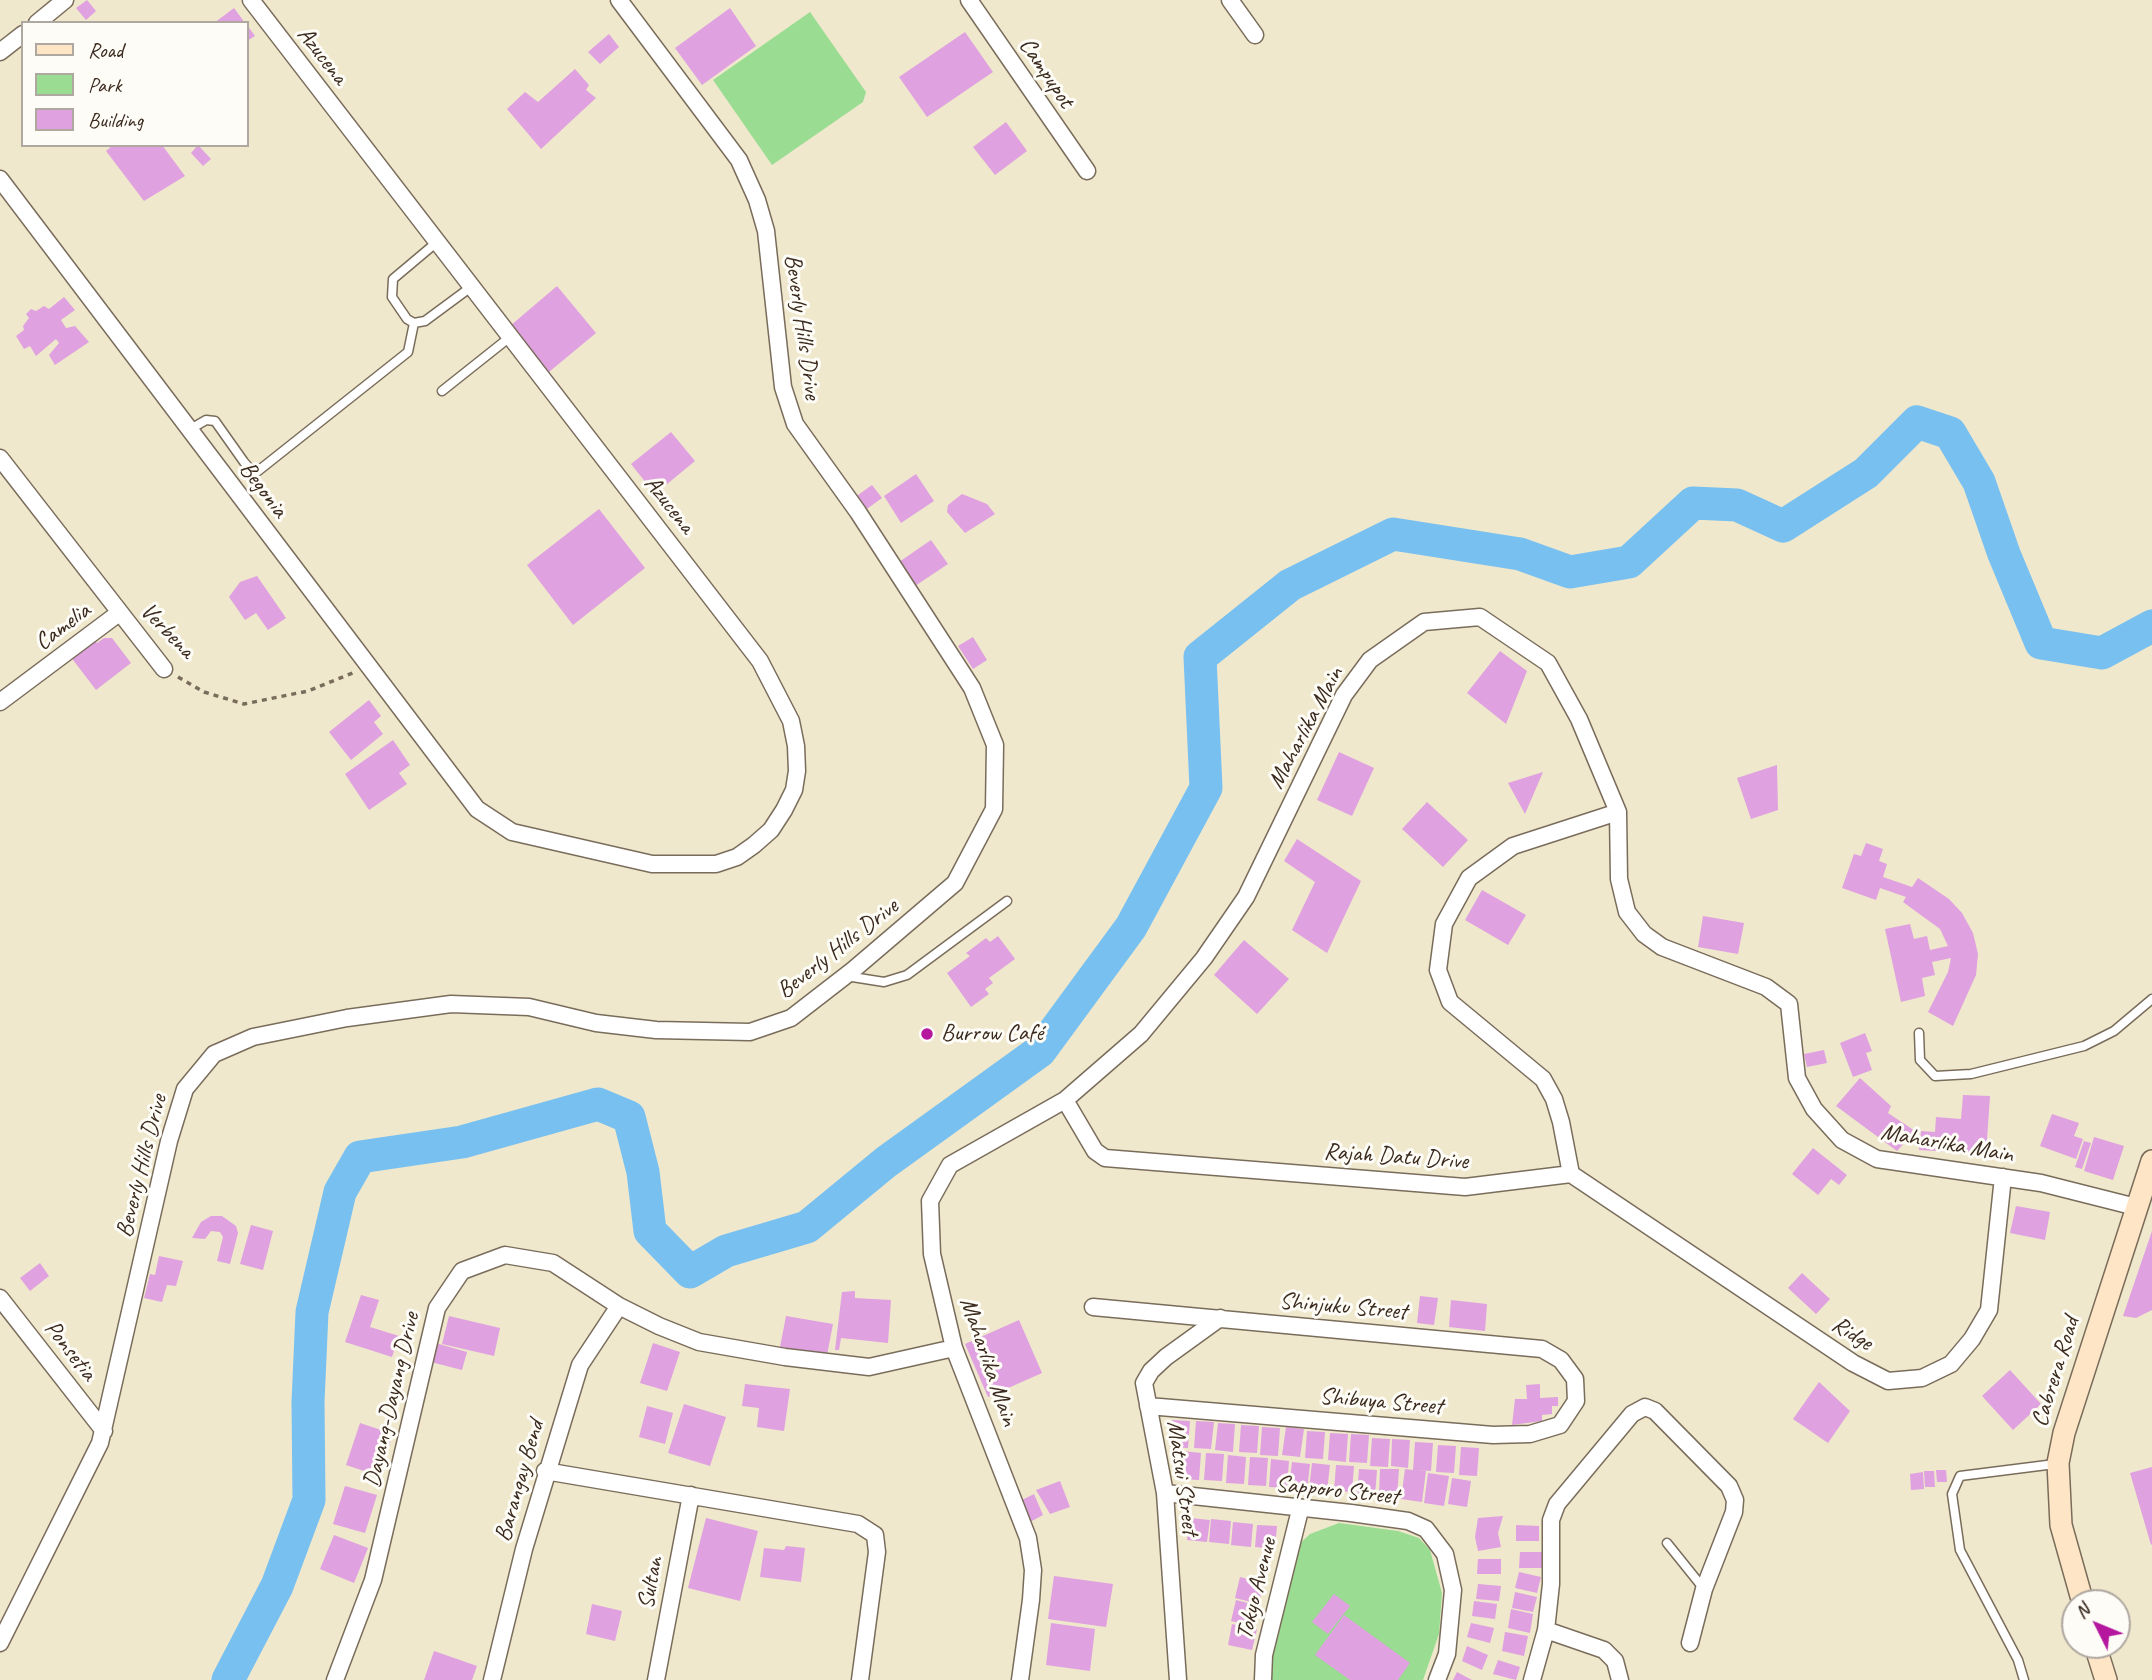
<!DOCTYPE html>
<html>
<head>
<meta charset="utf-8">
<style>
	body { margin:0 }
	#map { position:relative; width:2152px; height:1680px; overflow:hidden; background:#efe8cd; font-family:Caveat,sans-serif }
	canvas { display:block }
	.legend { position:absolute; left:21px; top:21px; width:228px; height:126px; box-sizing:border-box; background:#fdfcf7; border:2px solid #afa8a0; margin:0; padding:9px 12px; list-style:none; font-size:21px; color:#3b2a1e }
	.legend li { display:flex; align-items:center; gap:14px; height:35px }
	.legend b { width:35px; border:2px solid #afa8a0 }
	.north { position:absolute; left:2061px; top:1589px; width:70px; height:70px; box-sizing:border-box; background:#fdfcf7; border:2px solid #afa8a0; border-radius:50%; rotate:313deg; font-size:19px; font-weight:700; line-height:28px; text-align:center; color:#3b2a1e }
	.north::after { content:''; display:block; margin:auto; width:24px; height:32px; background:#b5179e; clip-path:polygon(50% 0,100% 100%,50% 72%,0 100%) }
</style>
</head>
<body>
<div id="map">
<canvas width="2152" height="1680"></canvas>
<ul class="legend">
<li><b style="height:9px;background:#fee5c5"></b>Road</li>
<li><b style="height:19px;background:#9adc92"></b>Park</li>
<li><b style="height:19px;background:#dfa1df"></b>Building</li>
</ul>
<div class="north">N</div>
</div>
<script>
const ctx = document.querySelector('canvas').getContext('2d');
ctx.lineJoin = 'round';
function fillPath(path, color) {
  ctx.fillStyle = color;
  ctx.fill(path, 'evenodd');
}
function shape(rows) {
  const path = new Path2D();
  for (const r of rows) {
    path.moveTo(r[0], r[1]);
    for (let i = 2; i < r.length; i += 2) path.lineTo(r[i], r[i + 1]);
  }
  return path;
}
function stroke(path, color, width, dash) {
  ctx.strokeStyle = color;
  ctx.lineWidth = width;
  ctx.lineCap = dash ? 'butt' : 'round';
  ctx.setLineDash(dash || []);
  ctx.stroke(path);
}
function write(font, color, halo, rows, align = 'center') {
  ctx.font = font + ' Caveat,sans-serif';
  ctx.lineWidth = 6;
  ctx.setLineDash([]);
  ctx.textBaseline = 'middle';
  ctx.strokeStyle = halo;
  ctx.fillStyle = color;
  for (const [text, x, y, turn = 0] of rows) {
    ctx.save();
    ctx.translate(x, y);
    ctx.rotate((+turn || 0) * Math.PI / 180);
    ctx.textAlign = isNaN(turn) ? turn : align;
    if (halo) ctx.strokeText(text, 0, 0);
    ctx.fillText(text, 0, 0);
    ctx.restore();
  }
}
const green = shape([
	[810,12,866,92,863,102,772,165,713,80],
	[1339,1523,1398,1531,1419,1538,1430,1550,1442,1593,1439,1634,1423,1680,1272,1680,1270,1661,1298,1545,1310,1534]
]);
const river = shape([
	[228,1680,277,1586,309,1500,308,1402,312,1312,340,1192,360,1157,462,1142,598,1104,629,1117,643,1172,650,1231,690,1272,726,1251,807,1227,886,1162,1040,1051,1131,927,1206,788,1200,657,1290,585,1393,534,1520,554,1570,572,1629,562,1693,503,1737,505,1783,526,1866,473,1917,422,1950,433,1979,482,2004,554,2041,643,2102,653,2152,626]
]);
const building = shape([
	[87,0,96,11,86,20,76,8],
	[234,8,245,23,214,23],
	[730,8,756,46,702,85,675,48],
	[247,25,255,36,247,41],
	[965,32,993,72,927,117,899,77],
	[609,34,619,47,600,64,588,52],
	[575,69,589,85,586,90,596,98,541,149,507,109,525,92,538,102],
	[1006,122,1027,151,995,175,973,147],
	[113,145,162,145,185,176,144,201,106,151],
	[198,145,211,159,203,166,191,153],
	[557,286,596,333,549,372,510,326],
	[64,297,75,310,61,320,66,328,75,326,89,342,55,365,49,355,59,343,56,339,36,356,30,346,24,349,16,336,24,330,23,326,29,318,26,314,31,309,36,311,44,306,49,309],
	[671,432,695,461,655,494,631,464],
	[916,474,934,501,901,523,884,496],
	[872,485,882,498,864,511,854,498],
	[962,494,987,504,995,514,965,533,947,512,948,505],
	[599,509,645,568,573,625,527,565],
	[931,540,948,564,915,586,899,562],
	[257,576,286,618,268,630,256,613,245,620,229,597,240,582],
	[973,637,987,660,973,669,958,646],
	[93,638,97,643,104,638,112,638,131,663,96,690,70,656],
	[1500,651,1527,671,1506,724,1467,693],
	[369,700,381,716,374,722,383,734,351,760,329,732],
	[393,740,410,765,399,773,407,784,369,810,345,774],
	[1339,752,1374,768,1352,816,1317,800],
	[1777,765,1778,810,1751,819,1737,778],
	[1543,772,1525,814,1508,783],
	[1427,802,1468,840,1443,867,1402,829],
	[1297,839,1361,881,1327,953,1292,930,1315,882,1284,861],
	[1866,843,1883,849,1879,861,1887,864,1883,877,1912,887,1918,878,1949,899,1962,913,1973,933,1978,954,1976,975,1953,1026,1928,1012,1948,972,1951,958,1932,962,1935,975,1922,978,1925,996,1901,1002,1885,929,1910,924,1914,939,1927,936,1930,950,1948,946,1940,929,1903,902,1906,897,1880,888,1876,900,1842,888,1854,854,1861,856],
	[1482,890,1526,915,1508,945,1465,920],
	[1703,916,1744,923,1738,954,1698,947],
	[998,936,1015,959,989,978,993,983,985,989,989,994,971,1007,947,973,970,956,966,953,986,938,990,942],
	[1244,940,1289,979,1257,1014,1214,975],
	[1865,1033,1872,1051,1866,1053,1872,1070,1853,1077,1840,1043],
	[1824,1050,1827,1063,1807,1067,1804,1054],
	[1860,1078,1891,1106,1888,1113,1915,1131,1897,1151,1836,1106],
	[1963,1095,1990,1096,1986,1154,1919,1150,1921,1131,1935,1132,1936,1117,1961,1119],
	[2052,1114,2079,1123,2074,1136,2083,1139,2076,1159,2040,1146],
	[2094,1137,2124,1146,2113,1180,2084,1171],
	[2084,1141,2091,1143,2082,1169,2075,1167],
	[1813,1148,1847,1175,1839,1185,1831,1179,1818,1195,1792,1174],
	[2016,1206,2050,1212,2045,1240,2010,1233],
	[211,1216,222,1216,236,1226,238,1233,230,1264,217,1261,223,1237,220,1232,211,1231,205,1239,192,1238,201,1222],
	[251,1225,273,1231,263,1270,240,1264],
	[2152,1231,2152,1310,2136,1318,2123,1316],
	[159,1256,183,1261,176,1286,167,1285,162,1302,144,1298,150,1274,155,1275],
	[40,1263,49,1276,30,1291,20,1278],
	[1802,1273,1830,1299,1816,1314,1788,1288],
	[855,1291,855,1298,891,1300,888,1343,841,1338,839,1350,835,1350,842,1292],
	[361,1295,379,1300,370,1327,399,1336,392,1357,345,1342],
	[1420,1296,1438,1298,1434,1325,1417,1323],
	[1451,1300,1487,1304,1485,1331,1449,1327],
	[449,1316,500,1328,494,1356,442,1344],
	[786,1316,833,1324,827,1355,780,1347],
	[1019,1320,1042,1373,988,1397,965,1344],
	[432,1342,467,1352,462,1370,427,1361],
	[653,1343,680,1352,667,1391,640,1383],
	[2010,1370,2041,1404,2013,1430,1982,1396],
	[1819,1382,1850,1411,1828,1443,1793,1419],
	[745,1384,790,1389,784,1431,757,1427,759,1408,742,1406],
	[1540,1384,1540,1398,1558,1397,1558,1406,1552,1406,1552,1414,1542,1415,1542,1421,1512,1425,1515,1399,1527,1399,1526,1385],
	[684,1404,726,1417,710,1466,668,1453],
	[647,1406,673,1413,665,1444,639,1437],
	[1172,1420,1190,1421,1188,1448,1170,1447],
	[1196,1421,1214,1422,1211,1449,1194,1448],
	[360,1423,393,1434,379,1476,346,1465],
	[1218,1423,1235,1424,1233,1452,1215,1450],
	[1241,1425,1259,1426,1257,1453,1239,1452],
	[1262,1427,1280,1428,1278,1456,1260,1455],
	[1286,1427,1304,1429,1300,1457,1282,1455],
	[1307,1431,1325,1432,1323,1459,1305,1458],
	[1330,1433,1348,1434,1346,1462,1328,1460],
	[1351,1434,1369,1435,1367,1463,1349,1462],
	[1372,1438,1390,1439,1388,1467,1370,1466],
	[1392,1439,1410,1440,1408,1468,1391,1466],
	[1415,1442,1433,1443,1431,1471,1417,1470,1426,1471,1422,1502,1401,1499,1405,1469,1413,1470],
	[1438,1445,1456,1446,1454,1473,1436,1472],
	[1461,1447,1479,1448,1477,1476,1459,1475],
	[1183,1451,1201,1453,1199,1480,1181,1479],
	[1206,1453,1224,1454,1222,1481,1204,1480],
	[1228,1455,1246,1457,1244,1484,1226,1483],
	[1250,1457,1268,1458,1266,1486,1248,1485],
	[1271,1459,1289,1461,1287,1488,1269,1487],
	[1292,1462,1310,1464,1307,1490,1289,1487],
	[1312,1463,1330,1465,1327,1491,1309,1489],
	[1336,1465,1354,1466,1352,1492,1334,1491],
	[2152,1467,2152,1544,2151,1545,2130,1473],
	[1359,1469,1377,1470,1375,1496,1357,1494],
	[1380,1469,1399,1469,1397,1497,1379,1496],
	[1936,1470,1946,1470,1947,1482,1937,1482],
	[1924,1471,1934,1471,1935,1487,1925,1487],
	[1923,1472,1924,1489,1911,1490,1910,1474],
	[1428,1473,1449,1476,1444,1506,1424,1503],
	[1452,1478,1471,1481,1467,1507,1448,1504],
	[1060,1481,1070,1507,1050,1514,1036,1490],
	[345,1486,377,1495,365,1533,333,1524],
	[1034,1494,1043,1515,1028,1523,1018,1502],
	[1503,1516,1498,1533,1501,1547,1478,1551,1475,1537,1478,1518],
	[706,1518,758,1531,740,1601,688,1588],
	[1190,1518,1210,1520,1207,1542,1187,1540],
	[1211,1519,1231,1521,1229,1544,1209,1542],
	[1233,1522,1253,1524,1251,1547,1231,1545],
	[1257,1525,1277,1526,1275,1549,1255,1547],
	[1516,1525,1539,1526,1539,1541,1516,1541],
	[334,1535,368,1548,354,1583,320,1569],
	[786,1546,805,1548,801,1582,760,1577,764,1548,784,1550],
	[1520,1552,1542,1552,1542,1568,1519,1568],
	[1478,1559,1501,1559,1501,1574,1477,1574],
	[1519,1572,1541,1577,1537,1593,1515,1588],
	[1054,1576,1113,1584,1106,1627,1048,1619],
	[1240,1577,1263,1583,1259,1604,1235,1598],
	[1478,1584,1501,1586,1499,1601,1476,1599],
	[1515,1592,1537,1597,1533,1612,1512,1608],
	[1334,1594,1350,1606,1328,1634,1312,1622],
	[1236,1600,1260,1606,1255,1627,1231,1621],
	[1474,1601,1497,1604,1495,1619,1472,1616],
	[592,1604,622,1611,615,1641,586,1634],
	[1511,1609,1533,1614,1530,1633,1508,1628],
	[1344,1615,1410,1663,1398,1680,1350,1680,1315,1655],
	[1051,1623,1095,1629,1090,1671,1046,1665],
	[1471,1623,1494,1628,1490,1643,1467,1637],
	[1232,1624,1257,1629,1252,1650,1228,1645],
	[1505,1632,1528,1636,1524,1656,1502,1651],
	[1467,1646,1488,1655,1482,1670,1462,1661],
	[434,1651,477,1666,472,1680,424,1680],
	[1498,1660,1520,1667,1516,1680,1493,1674],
	[1457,1672,1472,1680,1453,1680]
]);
const path = shape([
	[178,677,204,692,244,704,308,691,355,672]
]);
const service = shape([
	[437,242,393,279,392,297,407,319,414,323,425,321,471,287],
	[442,391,510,337],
	[189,430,206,420,215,421,244,462,251,470,258,471,408,352,414,323],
	[846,976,884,982,907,975,1007,901],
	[1919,1033,1920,1060,1935,1076,1971,1074,2084,1046,2114,1031,2152,999],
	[1667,1543,1704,1589],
	[2024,1680,2018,1660,1960,1550,1952,1494,1960,1476,2055,1464]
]);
const minor = shape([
	[969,0,1087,171],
	[1230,0,1255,35],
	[37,23,65,0],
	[0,52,23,34],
	[0,179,477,809,512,832,652,864,716,864,737,857,754,845,771,830,784,810,794,790,797,771,796,746,791,721,760,661,251,0],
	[0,458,164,669],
	[0,702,119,613],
	[1065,1100,1095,1151,1105,1158,1465,1187,1571,1174,1561,1122,1554,1099,1543,1079,1450,1002,1438,970,1444,924,1469,878,1513,846,1618,812],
	[1571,1174,1853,1363,1888,1381,1922,1378,1951,1364,1972,1339,1989,1310,2003,1177],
	[0,1298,104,1431],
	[1093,1307,1542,1349,1561,1360,1575,1379,1576,1401,1560,1425,1530,1434,1493,1435,1148,1406],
	[545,1471,858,1524,875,1535,877,1552,860,1680],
	[1165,1493,1351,1513,1408,1521,1426,1529,1445,1554,1453,1590,1447,1654,1437,1680],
	[1546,1630,1604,1650,1615,1661,1620,1680],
	[0,1643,100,1443,169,1141,185,1089,214,1054,253,1037,347,1018,451,1004,529,1007,596,1023,656,1030,750,1032,791,1018,853,970,955,883,994,809,995,745,972,688,858,512,795,424,783,387,766,231,757,200,739,160,619,0],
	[335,1680,373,1580,437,1308,462,1271,505,1255,553,1263,619,1306,659,1326,699,1342,785,1357,869,1367,954,1348],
	[492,1680,524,1549,580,1365,619,1306],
	[656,1680,691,1495],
	[1020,1680,1031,1600,1033,1570,1028,1538,954,1348,932,1254,930,1201,950,1165,1065,1100,1141,1034,1204,958,1246,897,1344,695,1370,660,1424,622,1480,617,1548,663,1579,719,1618,812,1619,879,1627,912,1644,934,1662,947,1766,987,1789,1004,1797,1078,1814,1109,1842,1140,1877,1159,2041,1183,2136,1207],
	[1178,1680,1165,1493,1144,1383,1151,1371,1166,1357,1220,1318],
	[1263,1680,1264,1655,1300,1510],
	[1532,1680,1546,1630,1551,1584,1551,1520,1557,1504,1632,1414,1645,1407,1655,1411,1729,1486,1735,1500,1734,1512,1704,1589,1690,1643]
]);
const secondary = shape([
	[2083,1603,2061,1525,2058,1463,2064,1433,2152,1161],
	[2095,1645,2106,1680]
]);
const markers = [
	[927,1034,7,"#b5179e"]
];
const streetNames = [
	["Azucena",322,56,52],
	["Campupot",1046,73,56],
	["Beverly Hills Drive",802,327,82],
	["Begonia",263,490,53],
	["Azucena",669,505,52],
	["Camelia",63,627,-37],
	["Verbena",167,631,46],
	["Maharlika Main",1306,728,-62],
	["Beverly Hills Drive",838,949,-38],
	["Maharlika Main",1947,1144,10],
	["Rajah Datu Drive",1396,1157,4],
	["Beverly Hills Drive",142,1166,-76],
	["Shinjuku Street",1343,1307,5],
	["Ridge",1852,1334,32],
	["Ponsetia",70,1351,52],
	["Maharlika Main",988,1362,71],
	["Cabrera Road",2056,1372,-73],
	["Dayang-Dayang Drive",392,1400,-77],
	["Shibuya Street",1381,1402,5],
	["Matsui Street",1182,1478,82],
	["Barangay Bend",520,1481,-74],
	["Sapporo Street",1337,1491,6],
	["Sultan",651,1583,-79],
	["Tokyo Avenue",1257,1589,-76]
];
const poiNames = [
	["Burrow Café",941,1034]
];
fillPath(green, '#9adc92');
stroke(river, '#78c0f0', 33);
fillPath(building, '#dfa1df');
stroke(service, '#7a6c5b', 11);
stroke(minor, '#7a6c5b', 19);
stroke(secondary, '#7a6c5b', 24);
stroke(path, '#7a6c5b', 3.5, [5, 5]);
stroke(service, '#fff', 8);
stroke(minor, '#fff', 16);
stroke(secondary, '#fee5c5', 21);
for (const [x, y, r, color] of markers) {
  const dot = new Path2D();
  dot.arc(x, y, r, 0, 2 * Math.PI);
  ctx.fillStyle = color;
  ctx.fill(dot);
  stroke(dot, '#fdfcf7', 2.5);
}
write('24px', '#3b2a1e', '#fdfcf7', streetNames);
write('24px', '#3b2a1e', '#fdfcf7', poiNames, 'left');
</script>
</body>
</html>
